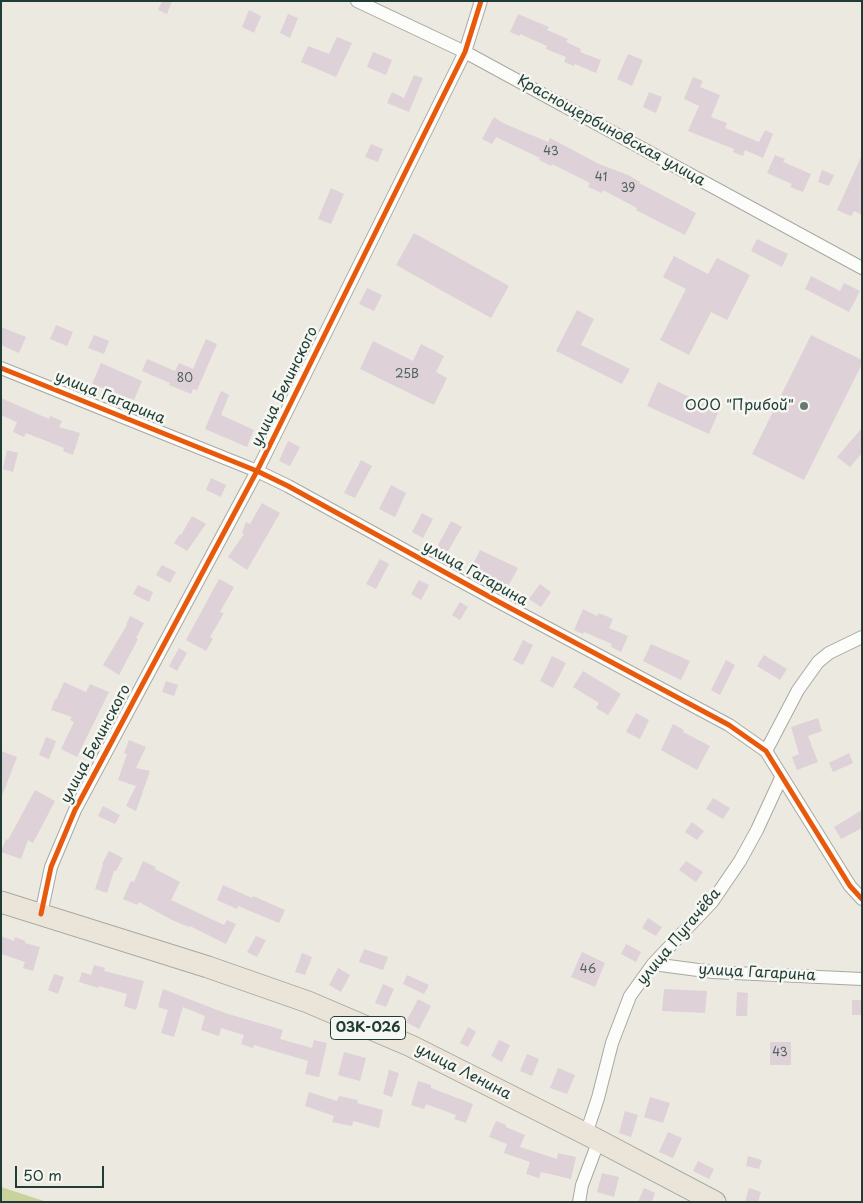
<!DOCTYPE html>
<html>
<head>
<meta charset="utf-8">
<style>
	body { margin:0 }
	#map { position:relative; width:863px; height:1203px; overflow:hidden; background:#ece9e0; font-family:"Playpen Sans",sans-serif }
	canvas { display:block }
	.frame { position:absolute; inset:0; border:2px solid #1f3d34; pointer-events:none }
	.scale { position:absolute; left:15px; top:1166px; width:89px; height:22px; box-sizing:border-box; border:2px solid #1f3d34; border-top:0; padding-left:6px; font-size:15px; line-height:18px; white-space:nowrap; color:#1f3d34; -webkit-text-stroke:4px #f6f6f2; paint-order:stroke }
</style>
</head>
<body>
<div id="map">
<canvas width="863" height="1203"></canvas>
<div class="frame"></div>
<div class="scale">50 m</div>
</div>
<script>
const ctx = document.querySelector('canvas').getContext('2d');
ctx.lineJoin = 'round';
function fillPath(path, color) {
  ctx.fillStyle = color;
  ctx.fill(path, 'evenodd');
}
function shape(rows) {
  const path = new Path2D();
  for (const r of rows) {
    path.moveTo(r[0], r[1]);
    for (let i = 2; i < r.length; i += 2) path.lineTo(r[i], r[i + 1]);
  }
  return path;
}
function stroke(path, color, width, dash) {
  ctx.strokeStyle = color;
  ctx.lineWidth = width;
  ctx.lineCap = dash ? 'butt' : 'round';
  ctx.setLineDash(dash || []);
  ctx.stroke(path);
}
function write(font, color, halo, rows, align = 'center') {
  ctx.font = font + ' "Playpen Sans",sans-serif';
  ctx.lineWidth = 5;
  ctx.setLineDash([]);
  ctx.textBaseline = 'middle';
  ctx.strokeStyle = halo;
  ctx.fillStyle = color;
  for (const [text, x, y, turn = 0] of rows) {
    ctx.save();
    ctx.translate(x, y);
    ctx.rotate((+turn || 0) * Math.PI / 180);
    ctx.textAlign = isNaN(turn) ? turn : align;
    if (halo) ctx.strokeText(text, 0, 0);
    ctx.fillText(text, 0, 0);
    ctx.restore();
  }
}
const green = shape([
	[1,1187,47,1202,1,1202]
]);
const building = shape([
	[162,1,172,1,167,14,158,10],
	[249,10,261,16,254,33,242,27],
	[288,14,298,18,290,38,280,33],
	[518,14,549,27,547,30,568,39,566,42,581,49,580,52,601,60,596,73,575,64,574,66,564,62,566,57,546,49,547,46,520,34,520,36,510,32],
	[337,37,352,43,336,77,301,62,308,46,329,54],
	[373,52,392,60,386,75,367,67],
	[628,54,643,60,632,86,617,79],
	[414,75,423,78,409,112,387,103,392,92,404,98],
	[693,77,703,81,700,87,720,95,711,117,727,123,725,128,759,142,765,130,773,134,763,158,745,150,743,156,733,152,734,149,688,131,699,106,684,99],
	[649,92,662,97,656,113,643,107],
	[494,117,503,123,548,142,550,138,599,164,628,175,640,182,639,183,696,213,685,235,636,210,637,208,603,190,602,193,588,187,590,183,552,164,551,166,539,160,540,158,496,137,492,144,482,139],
	[371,144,383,149,378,162,365,157],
	[775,155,785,159,783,162,811,174,803,192,790,187,792,184,767,173],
	[862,155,862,215,854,211,851,216,837,210],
	[822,170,834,175,829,186,818,182],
	[331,188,344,194,331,224,318,219],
	[414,233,509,286,491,318,396,265],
	[757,239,788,254,782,267,751,251],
	[674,256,708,274,717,258,750,275,727,320,711,312,689,355,660,340,686,289,663,277],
	[811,276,840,291,844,283,860,291,849,312,805,289],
	[367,288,382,295,374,311,359,304],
	[577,310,594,319,581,345,630,369,622,384,556,351],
	[56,325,73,332,67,346,50,339],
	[1,327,26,337,19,353,1,345],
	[94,335,109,341,104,354,88,348],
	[811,335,862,360,862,364,804,480,752,454],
	[206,339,217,344,197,390,193,389,191,394,169,385,170,383,142,371,147,359,175,371,179,363,193,369],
	[373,341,413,361,421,344,444,356,436,372,447,378,434,405,360,369],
	[101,363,142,381,134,400,92,384],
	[658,382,719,411,709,434,647,406],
	[221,391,229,395,221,415,254,430,247,447,205,429],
	[1,398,49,419,50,416,62,421,59,427,80,433,73,455,63,451,64,448,26,433,24,437,13,432,17,422,1,415],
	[862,428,862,453,850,467,837,457],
	[288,441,300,447,290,466,279,461],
	[7,450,18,453,13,472,3,469],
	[361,460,372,466,355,498,344,493],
	[211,478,226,485,221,497,206,490],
	[391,485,406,493,395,517,379,509],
	[262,503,280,513,247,570,228,557,244,534,242,533,246,522,250,524],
	[422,513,433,519,423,538,412,532],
	[192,516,206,524,187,551,174,543,180,534,181,535],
	[451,521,462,527,447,553,437,547],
	[480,550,518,568,505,592,469,572],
	[380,559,389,564,376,589,366,584],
	[162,565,176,572,170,583,156,575],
	[219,579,234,587,220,612,224,613,210,637,213,639,206,651,186,640],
	[419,580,429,585,421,600,411,594],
	[540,584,551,592,541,607,529,599],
	[138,585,153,592,149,602,133,594],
	[460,602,468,607,460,620,452,615],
	[583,609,597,616,599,613,613,619,609,628,628,636,621,652,611,647,612,644,584,632,583,634,574,630],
	[130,616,144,623,136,638,138,639,119,675,103,665,127,625,126,625],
	[523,640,533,645,523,665,513,660],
	[651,644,690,661,681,680,643,661],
	[179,648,187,653,177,671,169,666],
	[764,655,787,669,780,680,757,666],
	[552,656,566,663,553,688,540,681],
	[726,660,735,665,720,695,711,690],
	[583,671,621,694,608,715,596,708,599,703,573,687],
	[166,681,178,685,174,696,162,692],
	[64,682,86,692,90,684,109,692,77,757,61,749,74,722,70,720,72,717,51,710,55,699,56,700],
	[636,713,649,720,640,739,626,732],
	[818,718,822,731,808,736,818,762,797,770,792,757,799,754,791,727],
	[673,724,684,730,683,732,710,746,697,770,661,750],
	[46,737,56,741,49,759,39,755],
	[129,740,146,747,136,768,150,771,136,811,126,806,136,786,118,780,127,754,124,753],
	[1,751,17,757,2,796,1,796],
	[849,753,853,763,833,772,829,763],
	[35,790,55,801,33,843,28,840,21,859,1,852,6,839,8,840],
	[713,798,730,808,723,819,706,809],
	[103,806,120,815,115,824,98,816],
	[862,810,862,828,841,839,834,827],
	[692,822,704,831,697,840,685,832],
	[109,851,123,858,116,871,114,871,107,893,95,889,103,865,102,864],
	[143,861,156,867,155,869,180,882,171,900,224,925,227,920,236,924,226,944,190,926,189,927,172,920,139,902,137,905,123,899,131,881,134,882],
	[686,861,703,872,696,882,679,870],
	[223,885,252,898,253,896,285,910,279,923,238,906,237,909,217,900],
	[648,918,662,927,656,936,642,928],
	[1,936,14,941,15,937,25,941,25,943,40,947,33,971,23,968,25,962,1,954],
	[256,936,266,940,257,957,247,952],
	[626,944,641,952,636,962,621,954],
	[364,949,388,957,383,970,359,962],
	[582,952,605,963,595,987,571,977],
	[302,953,312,957,305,975,295,972],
	[94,965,105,968,104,971,144,981,136,1010,124,1006,127,994,99,986,99,988,79,982,82,972,91,975],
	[338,968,350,975,341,992,329,985],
	[54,974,64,977,58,994,48,990],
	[407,975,429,985,424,994,403,984],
	[383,984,394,989,386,1007,375,1003],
	[163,989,225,1013,283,1030,280,1039,312,1048,314,1040,327,1043,319,1077,305,1074,308,1061,254,1045,253,1048,241,1044,244,1035,221,1028,219,1036,201,1030,205,1016,183,1007,174,1037,161,1033,168,1010,158,1007],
	[664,989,707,991,705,1013,662,1011],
	[737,992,748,993,747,1016,736,1016],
	[418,999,431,1006,419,1029,406,1022],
	[852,1000,862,1000,862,1015,852,1015],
	[468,1027,476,1032,468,1047,460,1043],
	[499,1040,510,1045,502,1062,491,1056],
	[770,1042,791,1042,791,1065,770,1065],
	[344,1052,366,1058,360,1081,338,1075],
	[527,1054,539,1059,532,1076,520,1071],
	[558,1068,575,1075,567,1094,550,1088],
	[389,1070,399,1073,392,1097,383,1094],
	[418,1081,431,1085,431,1088,473,1104,466,1123,454,1119,456,1115,426,1104,424,1109,411,1105],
	[309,1092,337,1101,339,1096,358,1100,357,1103,383,1110,379,1128,353,1121,352,1126,332,1122,334,1116,305,1106],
	[650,1097,670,1103,663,1123,644,1117],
	[625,1111,638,1115,631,1137,619,1133],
	[496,1121,506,1125,506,1127,525,1135,520,1147,557,1159,558,1153,576,1157,571,1179,541,1172,539,1178,526,1174,530,1162,504,1153,507,1144,489,1137],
	[668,1132,682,1138,673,1158,659,1152],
	[748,1156,762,1160,759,1169,746,1166],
	[698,1161,714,1169,709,1179,693,1171],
	[602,1173,619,1177,614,1197,597,1192],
	[644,1188,655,1193,652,1202,638,1202],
	[749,1188,761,1192,758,1202,745,1202]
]);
const street = shape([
	[357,1,465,52,862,268],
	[1,368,257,471,288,486,499,602,729,725,766,751,850,886,862,899],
	[766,751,798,690,818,662,829,653,862,637],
	[41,914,51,867,75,810,257,471,465,52,481,1],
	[653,964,713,972,862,979],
	[586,1134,598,1098,612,1043,630,996,653,964,712,902,740,861,757,830,781,778],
	[579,1202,582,1185,599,1140]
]);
const primary = shape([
	[1,902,208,967,308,1002,411,1046,586,1134,715,1202]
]);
const cycleway = shape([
	[1,368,257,471,288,486,499,602,729,725,766,751,850,886,862,899],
	[41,914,51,867,75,810,257,471,465,52,481,1]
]);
const markers = [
	[804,406,5,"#677970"]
];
const numberNames = [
	["43",551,152],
	["41",601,178],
	["39",628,189],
	["25В",407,375],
	["80",185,379],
	["46",588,970],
	["43",780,1053]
];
const shields = [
	[368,1028,75]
];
const shieldNames = [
	["03К-026",368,1028]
];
const streetNames = [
	["Краснощербиновская улица",611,131,29],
	["улица Белинского",285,387,-64],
	["улица Гагарина",110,398,22],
	["улица Гагарина",475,574,29],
	["улица Белинского",96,744,-62],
	["улица Пугачёва",679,937,-50],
	["улица Гагарина",757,973,3],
	["улица Ленина",463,1072,27]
];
const poiNames = [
	["ООО \"Прибой\"",794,406]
];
fillPath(green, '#c8d29c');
fillPath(building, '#ded1d8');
stroke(street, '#a7a9a2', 14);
stroke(primary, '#a7a9a2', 23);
stroke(street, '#fcfcfa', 12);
stroke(primary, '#ebe4d9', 21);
stroke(cycleway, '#e8590c', 5);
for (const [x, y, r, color] of markers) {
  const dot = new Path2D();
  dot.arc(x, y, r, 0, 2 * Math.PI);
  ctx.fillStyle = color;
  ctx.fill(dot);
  stroke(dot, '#f6f6f2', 2);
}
write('12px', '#4f625d', null, numberNames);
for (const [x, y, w] of shields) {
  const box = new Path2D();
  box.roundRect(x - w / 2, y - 11.5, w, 23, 4);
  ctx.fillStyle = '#f6f6f2';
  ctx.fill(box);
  stroke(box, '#1f3d34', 1);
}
write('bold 14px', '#1f3d34', null, shieldNames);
write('15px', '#1f3d34', '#f6f6f2', streetNames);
write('15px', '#1f3d34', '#f6f6f2', poiNames, 'right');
</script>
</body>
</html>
